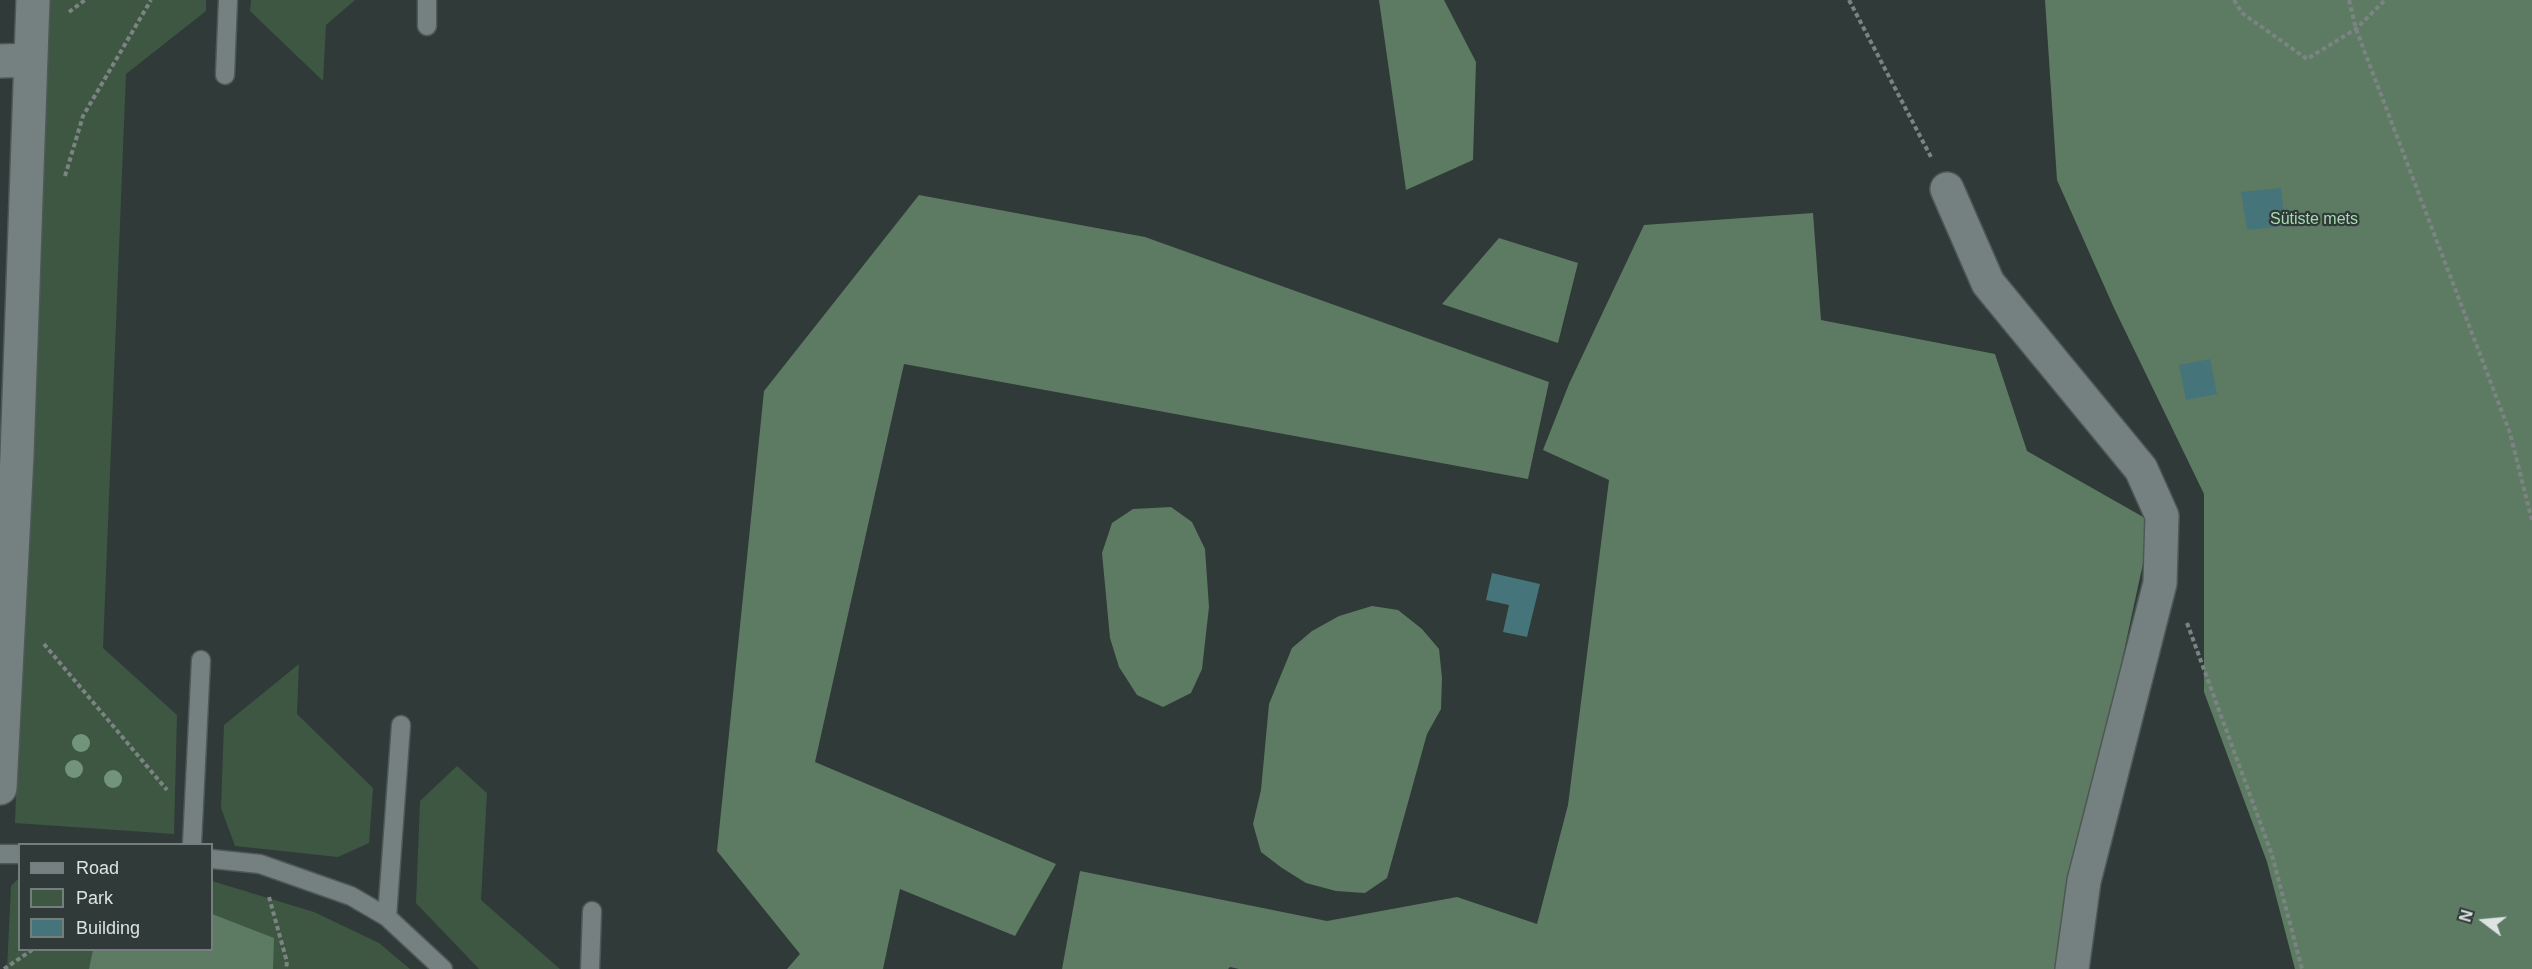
<!DOCTYPE html>
<html>
<head>
<meta charset="utf-8">
<style>
	body { margin:0 }
	#map { position:relative; width:2532px; height:969px; overflow:hidden; background:#2f3a39; font-family:Arial,sans-serif }
	canvas { display:block }
	.legend { position:absolute; left:18px; top:843px; width:195px; height:108px; box-sizing:border-box; background:#2f3a39; border:2px solid #747e7d; margin:0; padding:8px 10px; list-style:none; font-size:18px; color:#dce3e2 }
	.legend li { display:flex; align-items:center; gap:12px; height:30px }
	.legend b { width:30px; border:2px solid #747e7d }
	.north { position:absolute; left:2454px; top:891px; width:60px; height:60px; -webkit-text-stroke:4px #2f3a39; paint-order:stroke; rotate:286deg; font-size:16px; font-weight:700; line-height:24px; text-align:center; color:#dce3e2 }
	.north::after { content:''; display:block; margin:auto; width:21px; height:27px; background:#dce3e2; clip-path:polygon(50% 0,100% 100%,50% 72%,0 100%) }
</style>
</head>
<body>
<div id="map">
<canvas width="2532" height="969"></canvas>
<ul class="legend">
<li><b style="height:8px;background:#758180"></b>Road</li>
<li><b style="height:16px;background:#3e5742"></b>Park</li>
<li><b style="height:16px;background:#45747a"></b>Building</li>
</ul>
<div class="north">N</div>
</div>
<script>
const ctx = document.querySelector('canvas').getContext('2d');
ctx.lineJoin = 'round';
function fillPath(path, color) {
  ctx.fillStyle = color;
  ctx.fill(path, 'evenodd');
}
function shape(rows) {
  const path = new Path2D();
  for (const r of rows) {
    path.moveTo(r[0], r[1]);
    for (let i = 2; i < r.length; i += 2) path.lineTo(r[i], r[i + 1]);
  }
  return path;
}
function stroke(path, color, width, dash) {
  ctx.strokeStyle = color;
  ctx.lineWidth = width;
  ctx.lineCap = dash ? 'butt' : 'round';
  ctx.setLineDash(dash || []);
  ctx.stroke(path);
}
function write(font, color, halo, rows, align = 'center') {
  ctx.font = font + ' Arial,sans-serif';
  ctx.lineWidth = 4.5;
  ctx.setLineDash([]);
  ctx.textBaseline = 'middle';
  ctx.strokeStyle = halo;
  ctx.fillStyle = color;
  for (const [text, x, y, turn = 0] of rows) {
    ctx.save();
    ctx.translate(x, y);
    ctx.rotate((+turn || 0) * Math.PI / 180);
    ctx.textAlign = isNaN(turn) ? turn : align;
    if (halo) ctx.strokeText(text, 0, 0);
    ctx.fillText(text, 0, 0);
    ctx.restore();
  }
}
const green = shape([
	[45,0,206,0,206,11,126,74,103,648,177,715,174,834,15,823],
	[251,0,355,0,326,25,323,81,250,11],
	[299,664,297,714,373,788,369,843,338,857,235,846,221,808,224,725],
	[457,766,487,793,481,900,560,969,479,969,416,903,420,801],
	[19,878,20,950,212,950,212,881,314,912,379,943,410,969,7,969,11,886]
]);
const forest = shape([
	[1379,0,1444,0,1476,62,1473,160,1406,190],
	[2045,0,2532,0,2532,969,2295,969,2267,862,2204,692,2204,494,2114,308,2057,180],
	[919,195,1145,237,1549,382,1528,479,904,364,815,762,1056,864,1015,936,900,889,883,969,787,969,800,954,717,851,764,391],
	[1813,213,1821,320,1995,354,2027,451,2152,522,2055,969,1239,969,1230,967,1228,969,1062,969,1080,871,1327,921,1457,897,1537,924,1568,805,1609,480,1543,450,1569,384,1644,225],
	[1499,238,1578,263,1558,343,1442,304],
	[1171,507,1192,522,1205,549,1209,607,1202,669,1191,693,1163,707,1137,695,1119,667,1110,638,1102,553,1112,523,1133,509],
	[1372,606,1398,610,1422,629,1439,649,1442,678,1441,709,1427,734,1387,878,1365,893,1336,891,1306,883,1282,868,1261,852,1253,824,1261,790,1269,704,1292,648,1312,631,1339,616],
	[212,914,274,938,273,969,89,969,93,950,212,950]
]);
const building = shape([
	[2281,188,2285,226,2247,230,2241,192],
	[2210,359,2217,394,2186,400,2179,365],
	[1492,573,1540,584,1527,637,1503,632,1509,605,1486,600]
]);
const path = shape([
	[1849,0,1932,159],
	[2234,0,2242,13,2307,59,2356,29,2385,0],
	[2349,0,2356,29,2510,433,2532,521],
	[69,12,85,0],
	[65,176,83,116,151,0],
	[2187,623,2272,855,2302,969],
	[44,644,167,790],
	[269,897,287,962,286,969],
	[4,969,32,950]
]);
const service = shape([
	[427,0,427,26],
	[225,75,228,0],
	[192,844,201,660],
	[0,854,20,854],
	[212,859,260,864,351,896,387,917,443,969],
	[387,917,401,725],
	[590,969,592,911]
]);
const minor = shape([
	[0,61,30,60],
	[1947,189,1988,283,2141,469,2162,516,2160,583,2084,881,2072,969],
	[0,788,17,456,33,0]
]);
const trees = [
	[81,743],
	[74,769],
	[113,779]
];
const parkNames = [
	["Sütiste mets",2314,220]
];
fillPath(green, '#3e5742');
fillPath(forest, '#5d7b62');
fillPath(building, '#45747a');
stroke(service, '#4e5856', 21);
stroke(minor, '#4e5856', 36);
stroke(path, '#7b8483', 4, [4.5, 3]);
stroke(service, '#758180', 18);
stroke(minor, '#758180', 33);
ctx.fillStyle = '#72947a';
for (const [x, y] of trees) {
  ctx.beginPath();
  ctx.arc(x, y, 9, 0, 2 * Math.PI);
  ctx.fill();
}
write('16px', '#a8ddb0', '#2f3a39', parkNames);
</script>
</body>
</html>
